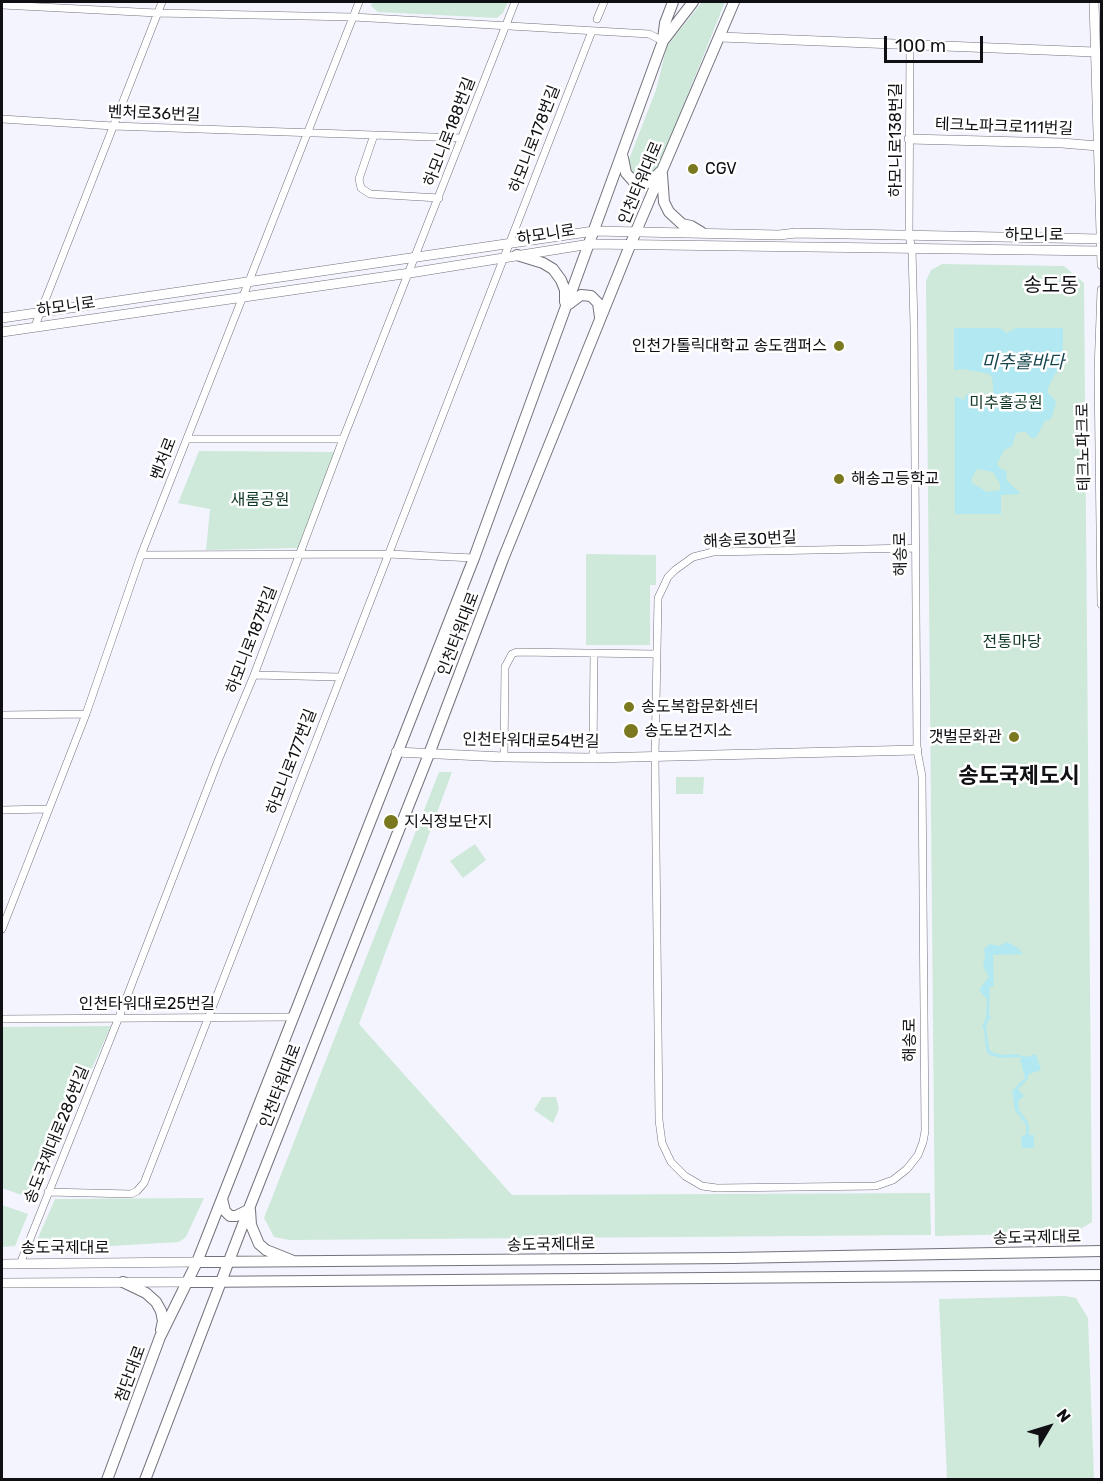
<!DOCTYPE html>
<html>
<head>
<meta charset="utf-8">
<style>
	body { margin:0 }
	#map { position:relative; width:1103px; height:1481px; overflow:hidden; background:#f4f4fe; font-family:Rubik,sans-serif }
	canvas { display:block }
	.frame { position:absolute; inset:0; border:3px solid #101014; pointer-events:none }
	.north { position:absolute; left:1019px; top:1397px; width:60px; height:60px; -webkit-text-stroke:4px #fff; paint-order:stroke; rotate:52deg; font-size:16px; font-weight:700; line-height:24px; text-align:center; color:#101014 }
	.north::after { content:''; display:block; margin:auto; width:21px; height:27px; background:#101014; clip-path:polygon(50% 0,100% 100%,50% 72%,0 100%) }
	.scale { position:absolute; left:884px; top:36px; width:99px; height:27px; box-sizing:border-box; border:3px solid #101014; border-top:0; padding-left:8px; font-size:18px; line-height:21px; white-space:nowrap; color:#101014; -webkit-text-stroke:4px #fff; paint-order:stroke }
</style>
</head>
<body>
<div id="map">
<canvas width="1103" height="1481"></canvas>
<div class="frame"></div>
<div class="north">N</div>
<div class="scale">100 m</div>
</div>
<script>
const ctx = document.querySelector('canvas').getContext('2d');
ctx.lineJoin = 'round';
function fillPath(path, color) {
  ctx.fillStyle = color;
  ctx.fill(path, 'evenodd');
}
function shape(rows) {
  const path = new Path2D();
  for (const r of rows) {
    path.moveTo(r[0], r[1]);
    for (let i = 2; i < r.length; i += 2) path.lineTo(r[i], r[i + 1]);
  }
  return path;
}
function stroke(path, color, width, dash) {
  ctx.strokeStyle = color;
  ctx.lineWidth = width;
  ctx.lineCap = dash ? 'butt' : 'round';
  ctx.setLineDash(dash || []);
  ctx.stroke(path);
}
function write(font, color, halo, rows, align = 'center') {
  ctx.font = font + ' Rubik,"Noto Sans KR",sans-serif';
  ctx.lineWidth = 5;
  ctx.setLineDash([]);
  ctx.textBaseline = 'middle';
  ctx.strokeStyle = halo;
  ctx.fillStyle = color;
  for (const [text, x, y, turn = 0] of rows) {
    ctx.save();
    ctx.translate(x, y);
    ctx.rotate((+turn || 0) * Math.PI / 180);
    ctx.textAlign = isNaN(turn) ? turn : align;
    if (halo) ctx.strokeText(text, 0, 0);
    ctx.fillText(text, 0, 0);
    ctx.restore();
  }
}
const green = shape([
	[372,2,508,2,503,13,497,18,378,12,371,6],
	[702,2,725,2,657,171,648,180,631,176,628,162,656,90,667,46],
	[942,264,1064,266,1084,283,1092,1222,1074,1233,935,1236,926,281,931,270],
	[199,451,335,452,299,548,206,550,210,509,178,503],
	[586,554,656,555,656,585,650,585,650,645,586,645],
	[439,772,452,772,359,1024,512,1195,930,1193,931,1235,289,1240,274,1237,264,1218],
	[676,777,704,777,703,794,676,794],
	[475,844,486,860,463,878,450,861],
	[111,1026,33,1199,2,1188,2,1027],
	[542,1097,556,1097,559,1109,553,1123,534,1110],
	[204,1198,186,1237,179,1242,43,1250,38,1238,55,1199],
	[2,1205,28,1214,15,1246,2,1247],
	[1065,1296,1076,1298,1088,1318,1094,1479,947,1479,939,1299]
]);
const water = shape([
	[954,328,1000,328,1007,333,1016,328,1063,328,1063,367,1055,374,1048,388,1048,393,1055,400,1056,403,1051,419,1045,421,1037,436,1032,439,1025,431,1016,433,1012,446,1004,450,997,464,1001,469,1006,470,1007,481,1021,494,1001,495,1001,514,955,514,955,396,964,400,966,395,971,393,976,400,988,400,993,395,993,386,992,378,989,374,963,369,954,370],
	[977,469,993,472,1000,484,1000,490,987,492,972,483,972,477],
	[1007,942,1018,948,1023,954,993,955,994,986,990,987,989,1014,991,1018,988,1021,986,1028,989,1048,991,1052,1003,1055,1015,1054,1027,1057,1036,1054,1041,1070,1029,1074,1027,1080,1018,1089,1024,1096,1018,1101,1019,1110,1029,1124,1029,1135,1034,1135,1034,1148,1022,1148,1021,1136,1026,1135,1026,1125,1015,1110,1012,1091,1025,1078,1020,1059,1023,1057,1002,1058,989,1055,986,1049,984,1030,982,1027,986,1018,987,999,980,991,980,988,989,977,983,966,985,959,984,949,990,944,999,946]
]);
const minor = shape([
	[2,5,157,13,353,17,649,34,663,41],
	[597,19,604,2],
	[910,44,909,236,912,249,914,326,917,750,922,776,925,1131,923,1142,918,1155,907,1169,893,1180,876,1186,717,1188,702,1186,685,1176,671,1162,662,1143,659,1120,655,757,658,598,668,577,675,570,693,557,713,552,915,548],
	[2,119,113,126,461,138],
	[374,135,359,179,361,188,370,194,439,198],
	[35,326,162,2],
	[187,439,343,439],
	[141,555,388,554,474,558],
	[254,675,340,677],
	[2,715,86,714],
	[504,757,505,667,512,654,517,652,656,654],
	[593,758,594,653],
	[2,810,48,809],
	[2,929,86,714,141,555,359,2],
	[2,1019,293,1017],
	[48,1192,131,1194,137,1191,144,1183,592,31],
	[20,1264,119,1017,218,761,254,675,343,439,515,2]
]);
const tertiary = shape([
	[1094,2,1102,265],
	[720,37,1094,52],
	[909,139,1062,143,1098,146],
	[1102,290,1099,371,1102,604],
	[2,318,594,231,779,235,796,233,1102,239],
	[2,332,410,273,590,244,1102,251],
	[396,752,504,757,593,758,917,750],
	[2,1264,197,1262],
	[2,1283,188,1282]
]);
const secondary = shape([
	[663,39,665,23,673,2],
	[623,158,626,173,634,182,644,184,650,182,660,172],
	[662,174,664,202,669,212,682,224,691,226,701,232],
	[517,255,543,263,553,269,561,280,565,290,565,302],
	[569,304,581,295,591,296,598,303,600,317],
	[222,1199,225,1211,230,1216,236,1216,248,1210],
	[250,1210,251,1225,259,1244,266,1250,291,1260],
	[197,1262,732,1258,1102,1251],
	[123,1282,146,1293,156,1302,161,1311,163,1321,161,1330],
	[188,1282,1102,1275],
	[107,1480,160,1337,197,1262,474,558,663,41,693,2],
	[145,1480,250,1206,429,754,503,559,631,243,734,2]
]);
const markers = [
	[693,169,6,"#7b791f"],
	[839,346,6,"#7b791f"],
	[839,479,6,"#7b791f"],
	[629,707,6,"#7b791f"],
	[631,731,8,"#7b791f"],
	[1014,737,6,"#7b791f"],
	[391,822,8,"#7b791f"]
];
const streetNames = [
	["벤처로36번길",154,114,2],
	["테크노파크로111번길",1004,127,2],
	["하모니로188번길",450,132,-69],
	["하모니로178번길",535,139,-69],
	["하모니로138번길",896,140,-90],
	["인천타워대로",641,183,-67],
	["하모니로",546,235,-9],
	["하모니로",1034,235],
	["하모니로",66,307,-8],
	["테크노파크로",1084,447,-91],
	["벤처로",164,459,-69],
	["해송로30번길",750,540,-3],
	["해송로",901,554,-91],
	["인천타워대로",459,634,-69],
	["하모니로187번길",252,640,-69],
	["인천타워대로54번길",531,741,1],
	["하모니로177번길",292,762,-69],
	["인천타워대로25번길",147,1004],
	["해송로",910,1040,-90],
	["인천타워대로",281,1086,-69],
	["송도국제대로286번길",57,1135,-68],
	["송도국제대로",1037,1238,-1],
	["송도국제대로",551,1245,-1],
	["송도국제대로",65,1248],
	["첨단대로",131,1374,-70]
];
const poiNames = [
	["CGV",705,169],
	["인천가톨릭대학교 송도캠퍼스",827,346,"right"],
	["해송고등학교",851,479],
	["송도복합문화센터",641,707],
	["송도보건지소",644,731],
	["갯벌문화관",1002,737,"right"],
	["지식정보단지",404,822]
];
const parkNames = [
	["미추홀공원",1006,403],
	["새롬공원",260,500],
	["전통마당",1012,642]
];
const waterNames = [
	["미추홀바다",1023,363]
];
const quarterNames = [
	["송도동",1051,286]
];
const districtNames = [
	["송도국제도시",1019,777]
];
fillPath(green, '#cee9da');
fillPath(water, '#b1e8f1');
stroke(minor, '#72727c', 8);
stroke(tertiary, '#72727c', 10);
stroke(secondary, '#72727c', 12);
stroke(minor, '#fff', 7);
stroke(tertiary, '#fff', 9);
stroke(secondary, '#fff', 10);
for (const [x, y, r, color] of markers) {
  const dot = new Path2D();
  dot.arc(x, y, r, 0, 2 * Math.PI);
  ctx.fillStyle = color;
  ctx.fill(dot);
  stroke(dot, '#fff', 2);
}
write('16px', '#101014', '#fff', streetNames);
write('16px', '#101014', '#fff', poiNames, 'left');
write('16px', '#113726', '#fff', parkNames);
write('italic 18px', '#15454d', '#fff', waterNames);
write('20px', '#101014', '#fff', quarterNames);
write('bold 22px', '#101014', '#fff', districtNames);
</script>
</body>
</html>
